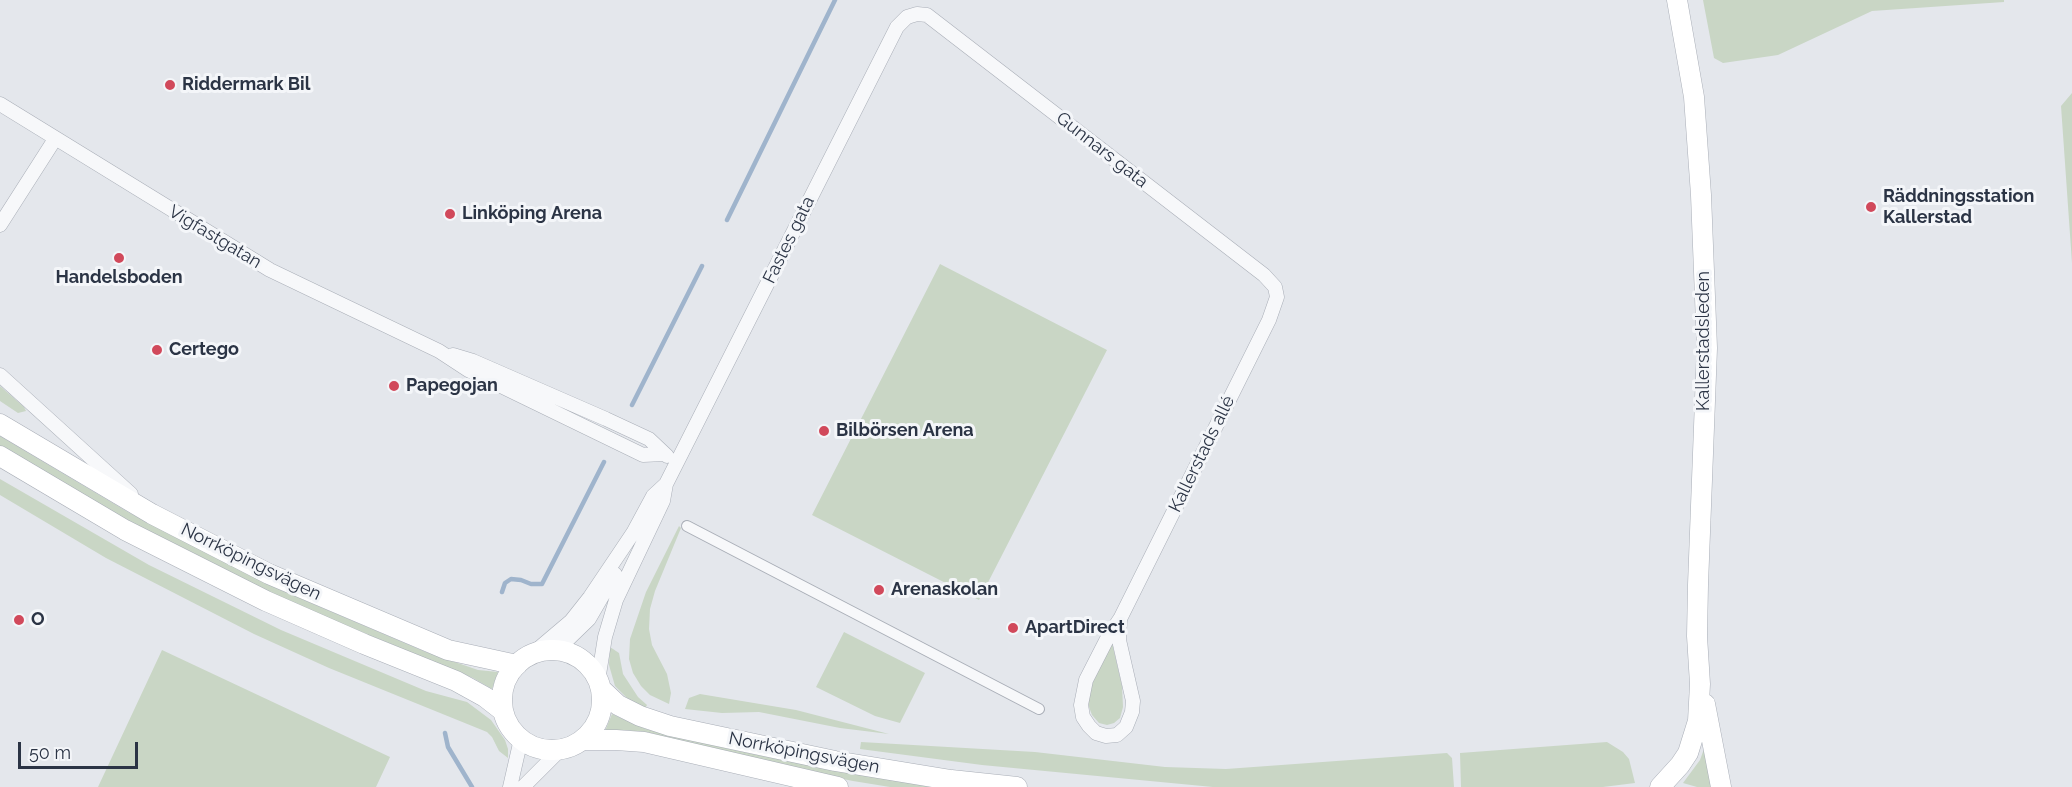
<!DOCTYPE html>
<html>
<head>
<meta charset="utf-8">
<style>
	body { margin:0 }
	#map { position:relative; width:2072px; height:787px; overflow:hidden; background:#e4e7ec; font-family:Raleway,sans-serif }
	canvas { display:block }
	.scale { position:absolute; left:18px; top:742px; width:120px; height:27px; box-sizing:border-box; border:3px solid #2b3445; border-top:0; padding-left:8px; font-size:18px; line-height:21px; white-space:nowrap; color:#2b3445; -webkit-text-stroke:4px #f4f6f9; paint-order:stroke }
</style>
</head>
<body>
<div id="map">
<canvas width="2072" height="787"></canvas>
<div class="scale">50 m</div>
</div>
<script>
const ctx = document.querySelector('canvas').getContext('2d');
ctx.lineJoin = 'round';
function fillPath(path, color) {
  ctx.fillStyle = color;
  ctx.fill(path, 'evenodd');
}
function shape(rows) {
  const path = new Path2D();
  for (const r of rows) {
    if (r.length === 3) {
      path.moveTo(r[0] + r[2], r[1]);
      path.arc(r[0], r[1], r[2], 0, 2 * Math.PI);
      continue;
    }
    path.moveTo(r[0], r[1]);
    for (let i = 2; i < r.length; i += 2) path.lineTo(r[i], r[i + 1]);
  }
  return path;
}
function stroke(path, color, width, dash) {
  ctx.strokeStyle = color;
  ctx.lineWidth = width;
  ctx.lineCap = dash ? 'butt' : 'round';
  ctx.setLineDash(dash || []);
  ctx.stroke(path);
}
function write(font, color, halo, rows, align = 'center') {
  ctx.font = font + ' Raleway,sans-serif';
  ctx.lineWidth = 6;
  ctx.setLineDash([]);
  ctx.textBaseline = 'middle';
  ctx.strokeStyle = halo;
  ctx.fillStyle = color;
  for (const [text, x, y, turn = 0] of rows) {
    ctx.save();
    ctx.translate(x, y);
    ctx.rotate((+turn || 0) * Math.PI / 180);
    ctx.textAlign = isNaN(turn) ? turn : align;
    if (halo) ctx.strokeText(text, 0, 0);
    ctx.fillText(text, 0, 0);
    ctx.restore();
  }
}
const green = shape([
	[1703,0,2004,0,2004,2,1872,11,1778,55,1723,63,1714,58],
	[2072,93,2072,263,2061,106],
	[940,264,1107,350,979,600,812,515],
	[0,386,24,407,26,411,18,413,0,401],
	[0,436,128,512,199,549,290,594,426,652,478,670,498,672,492,689,473,678,289,602,196,556,124,518,5,449,0,446],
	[0,479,149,565,281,630,426,691,467,702,491,720,505,740,508,749,508,758,499,751,492,737,487,732,329,668,254,634,106,558,0,495],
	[679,526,681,528,655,591,650,609,649,629,652,645,667,674,671,693,669,704,650,695,641,686,633,673,629,659,630,639,646,592],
	[844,632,925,673,900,723,875,716,816,687],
	[1112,643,1122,686,1123,707,1120,718,1114,723,1107,725,1099,723,1092,715,1089,707,1088,694,1092,678],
	[610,647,619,653,623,674,638,697,647,705,645,709,629,700,615,686,609,665],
	[162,650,390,757,376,787,98,787],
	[700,694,796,710,889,734,840,728,759,712,722,713,685,709,689,698],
	[612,714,646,729,758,755,856,774,942,787,890,787,853,781,784,767,646,732,623,730,605,731],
	[861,742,1035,752,1165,767,1226,769,1447,753,1452,758,1454,787,1213,787,982,765,860,749],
	[1607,742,1623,752,1629,759,1635,783,1603,787,1461,787,1460,753],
	[1704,749,1714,787,1697,787,1683,783,1700,760]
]);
const stream = shape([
	[727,220,835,0],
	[632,405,702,266],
	[502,592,505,583,511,579,521,580,531,584,542,584,604,462],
	[445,733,448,747,472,787]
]);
const pedestrian = shape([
	[687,526,1039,709]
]);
const minor = shape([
	[0,104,270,270,439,351,468,370,643,455,664,454],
	[0,225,55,139],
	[453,355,473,361,606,419,649,439,667,456],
	[0,375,131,494],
	[557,650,589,619,615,574],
	[532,654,571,621,590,597,633,533,653,496,666,484],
	[598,681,605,637,616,600,663,501,666,484,897,27,907,17,917,14,927,15,1264,275,1275,287,1277,297,1269,320,1120,619,1108,637,1086,680,1081,705,1083,717,1089,726,1096,733,1106,736,1117,735,1126,727,1132,712,1133,701,1119,640,1120,619],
	[510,787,521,739],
	[523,787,560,750]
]);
const secondary = shape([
	[0,424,152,514,269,574,448,650,517,665],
	[0,456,125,530,266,601,364,644,456,681,485,697,503,711],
	[552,700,50],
	[601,689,618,705,640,716,670,726,835,761,951,780,1017,787],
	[1705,704,1721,787],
	[582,740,616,740,644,742,838,787],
	[1660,787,1680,765,1688,753,1698,721,1700,684,1697,636,1698,585,1707,348,1701,195,1694,97,1677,0]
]);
const markers = [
	[170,85,6,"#d1495b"],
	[1871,207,6,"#d1495b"],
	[450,214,6,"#d1495b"],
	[119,258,6,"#d1495b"],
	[157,350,6,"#d1495b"],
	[394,386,6,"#d1495b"],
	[824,431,6,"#d1495b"],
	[879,590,6,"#d1495b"],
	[19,620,6,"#d1495b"],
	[1013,628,6,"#d1495b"]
];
const poiNames = [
	["Riddermark Bil",182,85],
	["Räddningsstation",1883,197],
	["Kallerstad",1883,218],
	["Linköping Arena",462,214],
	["Handelsboden",119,278,"center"],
	["Certego",169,350],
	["Papegojan",406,386],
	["Bilbörsen Arena",836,431],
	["Arenaskolan",891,590],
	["O",31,620],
	["ApartDirect",1025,628]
];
const streetNames = [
	["Gunnars gata",1102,150,38],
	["Vigfastgatan",215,237,31],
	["Fastes gata",789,240,-64],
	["Kallerstadsleden",1704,341,-90],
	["Kallerstads allé",1202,454,-64],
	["Norrköpingsvägen",251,562,26],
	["Norrköpingsvägen",804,753,11]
];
fillPath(green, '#c9d6c5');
stroke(stream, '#9fb4cc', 4.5);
stroke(pedestrian, '#a9aeb7', 12);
stroke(minor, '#a9aeb7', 15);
stroke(secondary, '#a9aeb7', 21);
stroke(pedestrian, '#f7f8fa', 10);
stroke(minor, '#f7f8fa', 14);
stroke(secondary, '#fff', 20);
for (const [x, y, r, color] of markers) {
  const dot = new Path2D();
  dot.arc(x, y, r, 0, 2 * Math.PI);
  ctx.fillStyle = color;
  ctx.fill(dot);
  stroke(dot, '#f4f6f9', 2);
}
write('bold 18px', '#2b3445', '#f4f6f9', poiNames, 'left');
write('18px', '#2b3445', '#f4f6f9', streetNames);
</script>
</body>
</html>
